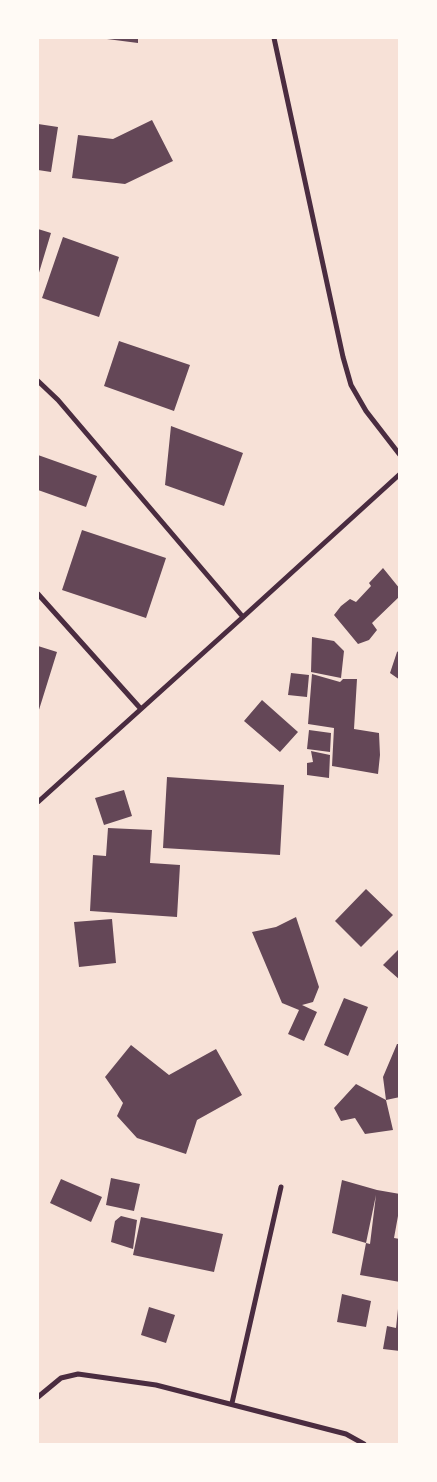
<!DOCTYPE html>
<html>
<head>
<meta charset="utf-8">
<style>
	body { margin:0 }
	#map { position:relative; width:437px; height:1482px; overflow:hidden; background:#f7e1d7; font-family:Ubuntu,sans-serif }
	canvas { display:block }
	.frame { position:absolute; inset:0; border:39px solid #fffaf5; pointer-events:none }
</style>
</head>
<body>
<div id="map">
<canvas width="437" height="1482"></canvas>
<div class="frame"></div>
</div>
<script>
const ctx = document.querySelector('canvas').getContext('2d');
ctx.lineJoin = 'round';
function fillPath(path, color) {
  ctx.fillStyle = color;
  ctx.fill(path, 'evenodd');
}
function shape(rows) {
  const path = new Path2D();
  for (const r of rows) {
    path.moveTo(r[0], r[1]);
    for (let i = 2; i < r.length; i += 2) path.lineTo(r[i], r[i + 1]);
  }
  return path;
}
function stroke(path, color, width, dash) {
  ctx.strokeStyle = color;
  ctx.lineWidth = width;
  ctx.lineCap = dash ? 'butt' : 'round';
  ctx.setLineDash(dash || []);
  ctx.stroke(path);
}
const building = shape([
	[107,38,138,38,138,43,107,39],
	[152,120,173,161,125,184,72,178,78,135,113,139],
	[38,124,58,127,51,172,38,170],
	[38,229,51,233,38,276],
	[63,237,119,257,99,317,42,298],
	[119,341,190,365,174,411,104,386],
	[171,426,243,453,224,506,165,485],
	[38,455,97,476,86,507,38,490],
	[82,530,166,558,146,618,62,590],
	[383,568,400,589,400,596,372,623,377,630,369,640,358,644,334,615,341,606,350,599,356,602,371,586,369,583],
	[312,637,334,641,344,651,341,678,311,672],
	[38,646,57,652,38,713],
	[400,650,400,680,390,673,397,652],
	[291,673,309,675,307,697,288,695],
	[312,674,340,682,343,679,357,679,354,729,379,733,380,755,378,774,332,766,334,728,308,724],
	[262,700,298,732,280,752,244,721],
	[309,730,331,733,330,752,307,749],
	[311,751,330,755,329,778,307,775,307,763,313,762],
	[167,777,284,785,280,855,163,848],
	[124,790,132,816,104,825,95,798],
	[108,828,152,830,150,863,180,865,177,917,90,911,93,855,106,856],
	[366,889,393,915,361,947,335,921],
	[296,917,319,987,313,1002,302,1005,317,1012,304,1041,288,1034,299,1010,282,1003,252,932,276,927],
	[112,919,116,963,79,967,74,922],
	[400,948,400,980,383,965],
	[344,998,368,1007,348,1056,324,1045],
	[397,1044,400,1044,400,1097,386,1100,383,1077],
	[131,1045,169,1075,216,1049,242,1095,197,1120,186,1154,137,1138,117,1116,123,1103,105,1077],
	[356,1084,386,1100,393,1130,365,1134,355,1118,341,1121,334,1108],
	[111,1178,140,1184,134,1211,106,1205],
	[61,1179,102,1197,91,1222,50,1203],
	[342,1180,377,1190,400,1194,400,1216,398,1216,394,1238,400,1239,400,1282,360,1275,366,1243,370,1244,376,1195,366,1243,332,1233],
	[121,1216,137,1220,133,1249,111,1242,115,1221],
	[141,1217,223,1234,214,1272,133,1255],
	[342,1294,371,1301,366,1327,337,1322],
	[149,1307,175,1315,166,1343,141,1335],
	[398,1309,400,1309,400,1351,383,1349,387,1326,396,1328]
]);
const minor = shape([
	[274,38,343,357,351,385,366,411,400,455],
	[38,381,58,400,243,617],
	[38,594,141,709],
	[38,802,243,617,400,474],
	[38,1397,61,1378,78,1374,156,1385,346,1434,364,1444],
	[232,1403,281,1187]
]);
fillPath(building, '#644757');
stroke(minor, '#4a2c40', 5);
</script>
</body>
</html>
